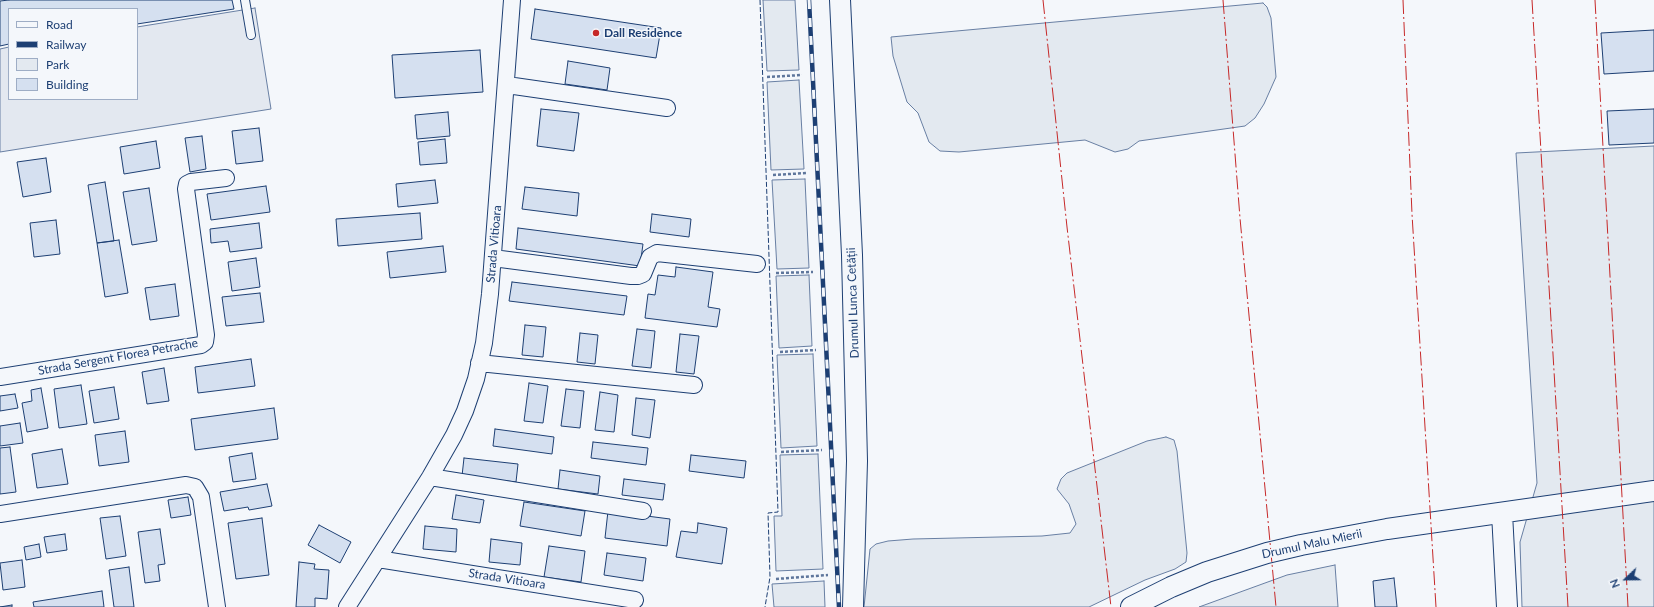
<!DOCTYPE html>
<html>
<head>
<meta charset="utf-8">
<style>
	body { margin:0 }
	#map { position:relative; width:1654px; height:607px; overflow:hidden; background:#f4f7fb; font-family:Lato,sans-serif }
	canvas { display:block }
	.legend { position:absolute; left:8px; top:8px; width:130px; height:92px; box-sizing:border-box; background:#f4f7fb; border:1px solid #9eadc5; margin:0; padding:5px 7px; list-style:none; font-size:12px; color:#1d3f73 }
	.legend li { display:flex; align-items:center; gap:8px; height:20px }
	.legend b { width:20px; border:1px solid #9eadc5 }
	.north { position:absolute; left:1606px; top:559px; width:40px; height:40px; -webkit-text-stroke:3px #f4f7fb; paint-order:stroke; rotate:248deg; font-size:11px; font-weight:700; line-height:16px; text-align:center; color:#1d3f73 }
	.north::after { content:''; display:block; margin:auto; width:14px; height:18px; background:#1d3f73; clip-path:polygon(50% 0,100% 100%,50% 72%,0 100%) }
</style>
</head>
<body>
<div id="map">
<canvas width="1654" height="607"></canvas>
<ul class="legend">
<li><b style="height:5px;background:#f4f7fb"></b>Road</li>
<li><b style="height:5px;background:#1d3f73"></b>Railway</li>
<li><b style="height:11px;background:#e3e9f0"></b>Park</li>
<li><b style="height:11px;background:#d5e0f0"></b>Building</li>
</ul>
<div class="north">N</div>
</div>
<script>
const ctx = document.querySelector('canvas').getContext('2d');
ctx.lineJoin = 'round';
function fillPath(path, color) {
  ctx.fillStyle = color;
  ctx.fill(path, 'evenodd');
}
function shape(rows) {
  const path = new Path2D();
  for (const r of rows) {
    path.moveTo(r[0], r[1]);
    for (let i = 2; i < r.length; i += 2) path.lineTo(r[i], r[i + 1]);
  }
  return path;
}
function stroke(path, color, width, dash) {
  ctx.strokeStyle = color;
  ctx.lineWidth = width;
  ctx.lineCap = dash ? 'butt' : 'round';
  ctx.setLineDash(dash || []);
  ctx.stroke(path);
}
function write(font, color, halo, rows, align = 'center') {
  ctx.font = font + ' Lato,sans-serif';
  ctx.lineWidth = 3;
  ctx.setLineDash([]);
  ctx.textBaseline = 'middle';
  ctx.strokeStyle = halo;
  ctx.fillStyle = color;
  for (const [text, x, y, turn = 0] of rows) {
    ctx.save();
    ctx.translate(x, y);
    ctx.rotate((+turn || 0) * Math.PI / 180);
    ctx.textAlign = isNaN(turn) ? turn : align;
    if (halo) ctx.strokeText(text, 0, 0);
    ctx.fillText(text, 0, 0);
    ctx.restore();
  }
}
const green = shape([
	[763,0,795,0,799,70,767,71,763,0],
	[1263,3,1267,7,1271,18,1276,77,1264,104,1255,118,1245,126,1139,141,1128,149,1115,152,1085,140,959,152,940,151,929,142,918,113,907,102,893,56,891,37,1263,3],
	[799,80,804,169,771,170,767,82,799,80],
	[1654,146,1654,607,1522,607,1520,542,1537,483,1516,153,1654,146],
	[805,179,809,268,777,269,772,180,805,179],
	[809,275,812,346,779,348,776,276,809,275],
	[813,354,817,446,781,448,777,355,813,354],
	[1166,437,1174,440,1177,451,1187,553,1186,562,1175,569,1145,580,1089,607,864,607,870,549,876,544,888,541,913,539,1042,536,1070,533,1076,524,1069,504,1057,489,1061,479,1067,473,1147,441,1166,437],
	[818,454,823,569,776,571,774,516,782,516,780,455,818,454],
	[1335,565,1338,607,1199,607,1287,575,1335,565],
	[824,581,825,607,774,607,772,584,824,581]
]);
const parking = shape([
	[255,8,271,109,0,152,0,49,9,47,9,99,137,99,137,27,255,8]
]);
const building = shape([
	[9,0,232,0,234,9,137,24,137,9,9,9,9,44,0,46,0,1,9,0],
	[535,9,661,28,656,58,531,39,535,9],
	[1654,30,1654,71,1604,74,1601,33,1654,30],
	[480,50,483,92,395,98,392,55,480,50],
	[568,61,610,68,607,90,565,84,568,61],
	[541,109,579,113,574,151,537,146,541,109],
	[1654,109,1654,143,1609,145,1607,111,1654,109],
	[448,112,450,136,417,139,415,115,448,112],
	[259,128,263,161,236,164,232,131,259,128],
	[202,136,206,169,190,172,185,138,202,136],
	[445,139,447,163,420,165,418,142,445,139],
	[156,141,160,168,124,174,120,147,156,141],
	[46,158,51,192,23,197,17,162,46,158],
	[435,180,438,203,398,207,396,184,435,180],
	[105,182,114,241,97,243,88,185,105,182],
	[266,186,270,212,211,220,207,194,266,186],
	[525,187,579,193,577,216,522,209,525,187],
	[149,188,157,241,132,245,123,192,149,188],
	[420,213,422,239,338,246,336,219,420,213],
	[652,214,691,219,689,237,650,232,652,214],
	[56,220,60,254,34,257,30,223,56,220],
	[259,223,262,248,230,252,228,241,211,243,210,229,259,223],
	[518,228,643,244,640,266,516,249,518,228],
	[119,240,128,293,105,297,97,243,119,240],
	[443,246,446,272,390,278,387,252,443,246],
	[256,258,260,287,232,291,228,262,256,258],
	[676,267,713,272,708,307,720,309,717,327,645,318,648,294,655,295,658,275,675,277,676,267],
	[512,282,627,296,624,315,509,301,512,282],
	[175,284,179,316,150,320,145,288,175,284],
	[260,293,264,322,226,326,222,297,260,293],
	[525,325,546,327,543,357,522,355,525,325],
	[637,329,655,331,651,368,632,366,637,329],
	[580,333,598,335,595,364,577,362,580,333],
	[680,334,699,336,694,374,676,372,680,334],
	[251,359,255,386,198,393,195,367,251,359],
	[164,368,169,401,147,404,142,372,164,368],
	[529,383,548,386,543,423,524,421,529,383],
	[81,385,87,424,59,428,54,389,81,385],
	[114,387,119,419,94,423,89,391,114,387],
	[41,388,48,428,27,432,22,403,32,401,31,390,41,388],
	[566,389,584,391,580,428,561,426,566,389],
	[600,392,618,395,614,432,595,430,600,392],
	[15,394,18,408,0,411,0,396,15,394],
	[636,398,655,400,650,438,632,435,636,398],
	[274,408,278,439,195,450,191,419,274,408],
	[20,423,23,443,0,446,0,426,20,423],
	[495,429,554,437,552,454,493,446,495,429],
	[125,431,129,462,99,466,95,435,125,431],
	[593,442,648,448,646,465,591,458,593,442],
	[10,447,16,492,0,494,0,448,10,447],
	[62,449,68,484,37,488,32,454,62,449],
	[252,453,256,479,233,482,229,457,252,453],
	[691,455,746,461,744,478,689,471,691,455],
	[464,458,518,464,516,482,462,476,464,458],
	[560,470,600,476,598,494,558,489,560,470],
	[624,479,665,484,663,500,622,495,624,479],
	[267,484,272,506,249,510,248,507,224,511,220,492,267,484],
	[456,495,484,500,480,523,452,519,456,495],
	[188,497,191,515,171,518,168,500,188,497],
	[524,502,585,511,581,536,520,526,524,502],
	[608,511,670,519,667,546,605,538,608,511],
	[120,516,126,556,106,559,100,518,120,516],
	[262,518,269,575,236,579,228,523,262,518],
	[698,523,727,528,722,564,676,557,681,531,697,533,698,523],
	[319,525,351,542,340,563,308,545,319,525],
	[425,526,457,529,456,552,423,549,425,526],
	[160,529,165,564,158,565,160,581,145,583,138,532,160,529],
	[65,534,67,550,47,553,44,537,65,534],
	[491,539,522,543,520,565,489,562,491,539],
	[39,544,41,557,26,560,24,547,39,544],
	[549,546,585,551,581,582,544,577,549,546],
	[607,553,646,558,643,581,604,575,607,553],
	[22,560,25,587,3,590,0,563,22,560],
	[299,562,315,564,314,569,329,570,327,599,315,598,315,607,296,607,299,562],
	[129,567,134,607,114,607,109,570,129,567],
	[1394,578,1397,607,1375,607,1373,581,1394,578],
	[102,591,104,607,34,607,33,602,102,591],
	[12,605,12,607,0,607,12,605]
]);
const path = shape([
	[767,77,802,75],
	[773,175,807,173],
	[776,273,813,272],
	[780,352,816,350],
	[781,452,822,450],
	[776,579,828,575]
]);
const service = shape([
	[245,0,251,35]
]);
const minor = shape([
	[507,85,667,108],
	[493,258,631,276,638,276,643,274,650,257,657,253,757,264],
	[479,363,694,385],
	[0,377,201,345,205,342,206,335,186,189,187,184,191,182,226,178],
	[430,477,643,511],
	[0,514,186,485,195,487,201,497,217,607],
	[378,559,635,600],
	[347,607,430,477,454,435,465,411,476,379,484,343,490,294,512,0]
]);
const tertiary = shape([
	[840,0,852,255,857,461,853,607],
	[1502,513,1507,607],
	[1131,607,1171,587,1207,572,1267,553,1301,545,1387,529,1654,491]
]);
const rail = shape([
	[809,0,839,607]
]);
const fence = shape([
	[760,0,778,512,768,513,770,577,765,607]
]);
const power = shape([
	[1043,0,1067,227,1111,607],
	[1223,0,1240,218,1276,607],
	[1403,0,1412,214,1436,607],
	[1532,0,1568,607],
	[1595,0,1628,607]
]);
const markers = [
	[596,33,4,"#c62828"]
];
const poiNames = [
	["Dall Residence",604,33]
];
const streetNames = [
	["Strada Vitioara",494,244,-85],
	["Drumul Lunca Cetății",853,303,-92],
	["Strada Sergent Florea Petrache",118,357,-10],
	["Drumul Malu Mierii",1312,544,-12],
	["Strada Vitioara",507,579,9]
];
fillPath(green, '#e3e9f0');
stroke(green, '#687fa3', 1);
fillPath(parking, '#e3e8f0');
stroke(parking, '#687fa3', 1);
fillPath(building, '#d5e0f0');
stroke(building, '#1d3f73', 1);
stroke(service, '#1d3f73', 10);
stroke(minor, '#1d3f73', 18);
stroke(tertiary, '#1d3f73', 22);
stroke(path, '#5e769c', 2.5, [3, 2]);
stroke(service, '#f4f7fb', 8);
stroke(minor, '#f4f7fb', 16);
stroke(tertiary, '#f4f7fb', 20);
stroke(rail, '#1d3f73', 4.5);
stroke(rail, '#f4f7fb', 3, [9]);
stroke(fence, '#1d3f73', 1, [5, 2]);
stroke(power, '#c62828', 1, [14, 3, 2, 3]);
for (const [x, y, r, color] of markers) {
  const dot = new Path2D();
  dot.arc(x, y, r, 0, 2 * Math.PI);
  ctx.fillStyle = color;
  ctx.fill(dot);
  stroke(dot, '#f4f7fb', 1.5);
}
write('bold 12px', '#1d3f73', '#f4f7fb', poiNames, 'left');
write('12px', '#1d3f73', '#f4f7fb', streetNames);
</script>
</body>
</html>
